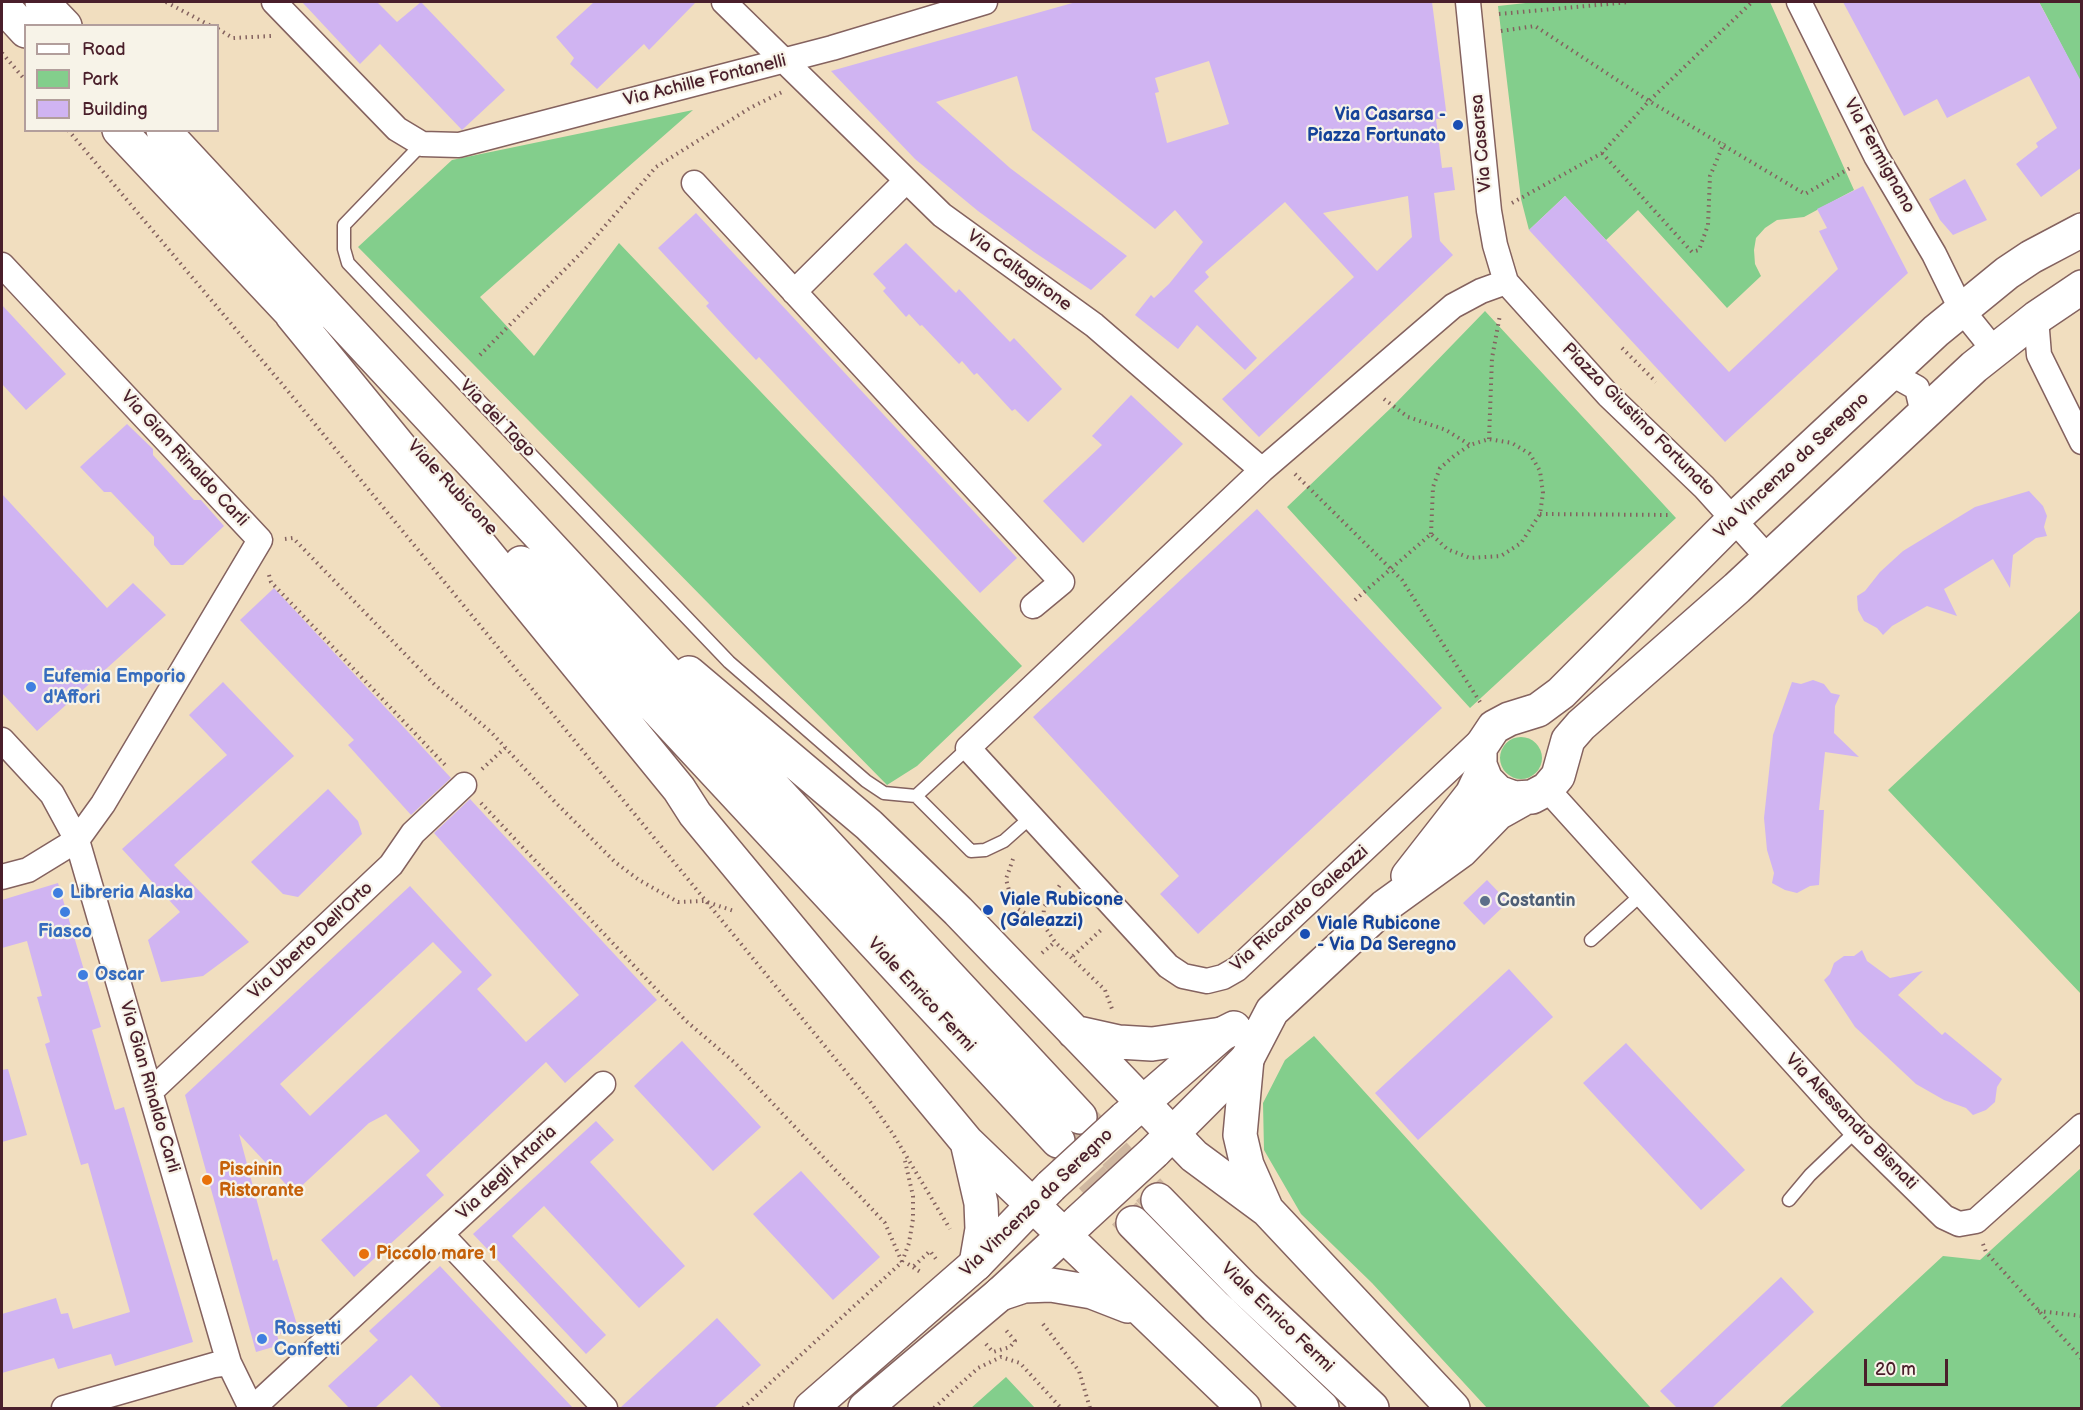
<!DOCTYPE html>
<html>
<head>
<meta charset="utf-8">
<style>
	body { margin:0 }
	#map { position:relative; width:2083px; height:1410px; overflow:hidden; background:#f1debf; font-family:"Balsamiq Sans",sans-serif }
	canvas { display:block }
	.frame { position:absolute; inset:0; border:3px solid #4a1f2b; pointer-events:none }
	.legend { position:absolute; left:24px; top:24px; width:195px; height:108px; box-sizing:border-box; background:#f7f3e8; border:2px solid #b29e9c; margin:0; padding:8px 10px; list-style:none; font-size:18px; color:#4a1f2b }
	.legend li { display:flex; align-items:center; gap:12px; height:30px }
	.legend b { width:30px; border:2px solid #b29e9c }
	.scale { position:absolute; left:1864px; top:1359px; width:84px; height:27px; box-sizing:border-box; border:3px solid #4a1f2b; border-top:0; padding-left:8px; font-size:18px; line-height:21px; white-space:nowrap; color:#4a1f2b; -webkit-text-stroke:4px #f7f3e8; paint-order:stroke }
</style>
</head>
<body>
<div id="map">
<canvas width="2083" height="1410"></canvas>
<div class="frame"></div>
<ul class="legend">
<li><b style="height:8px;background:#fff"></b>Road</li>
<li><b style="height:16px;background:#83ce8c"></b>Park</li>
<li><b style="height:16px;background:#d0b4f2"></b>Building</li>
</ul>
<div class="scale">20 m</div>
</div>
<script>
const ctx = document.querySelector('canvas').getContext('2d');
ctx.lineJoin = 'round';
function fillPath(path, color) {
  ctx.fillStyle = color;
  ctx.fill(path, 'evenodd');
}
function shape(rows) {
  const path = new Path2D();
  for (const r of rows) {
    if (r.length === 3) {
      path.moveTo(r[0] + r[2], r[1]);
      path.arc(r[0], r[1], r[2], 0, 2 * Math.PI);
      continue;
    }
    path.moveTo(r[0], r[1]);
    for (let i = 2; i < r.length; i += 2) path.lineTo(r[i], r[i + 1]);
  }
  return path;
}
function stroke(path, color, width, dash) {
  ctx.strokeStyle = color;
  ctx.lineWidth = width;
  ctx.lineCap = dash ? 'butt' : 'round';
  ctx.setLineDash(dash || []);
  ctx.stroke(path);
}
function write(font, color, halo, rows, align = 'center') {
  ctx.font = font + ' "Balsamiq Sans",sans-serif';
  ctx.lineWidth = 4.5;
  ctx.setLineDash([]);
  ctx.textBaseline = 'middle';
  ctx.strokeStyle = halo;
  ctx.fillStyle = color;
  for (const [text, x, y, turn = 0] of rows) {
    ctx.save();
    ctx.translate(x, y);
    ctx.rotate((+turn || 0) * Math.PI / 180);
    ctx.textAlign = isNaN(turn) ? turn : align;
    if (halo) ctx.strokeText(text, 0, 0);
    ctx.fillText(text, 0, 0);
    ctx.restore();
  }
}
const green = shape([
	[1535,2,1770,2,1854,190,1804,217,1777,220,1765,228,1756,238,1754,250,1755,264,1761,276,1727,308,1638,210,1606,240,1565,196,1529,230,1521,199,1498,6],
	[2039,2,2081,2,2081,83,2045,13],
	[693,110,480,297,534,356,619,243,1022,666,917,766,887,785,358,247,452,160],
	[1485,311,1676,518,1470,708,1287,507,1393,406],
	[2081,610,2082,993,2081,994,1888,790],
	[1521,758,21],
	[1314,1036,1651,1408,1487,1408,1372,1283,1301,1214,1264,1150,1263,1103,1285,1060],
	[2081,1168,2081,1408,1779,1408,1943,1256,1980,1260],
	[1006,1377,1035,1408,971,1408]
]);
const building = shape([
	[302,2,377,2,397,22,421,2,505,90,462,130,380,44,360,64],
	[594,2,696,2,649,50,644,44,597,89,570,64,574,58,556,37],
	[1076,2,1432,2,1447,118,1436,119,1442,168,1452,167,1455,190,1434,193,1440,241,1453,255,1259,437,1222,399,1354,277,1285,202,1205,272,1209,277,1194,291,1257,358,1245,370,1197,325,1178,349,1135,315,1151,295,1154,298,1169,284,1203,242,1175,210,1155,229,1032,130,1017,76,936,102,1010,168,1127,256,1091,290,1034,252,978,211,915,159,831,71],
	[1209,61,1229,124,1167,143,1155,93,1159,92,1155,78],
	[1408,196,1412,237,1377,271,1323,213],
	[1843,2,2039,2,2082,83,2082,167,2041,197,2016,164,2038,147,2036,143,2057,128,2029,76,1947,118,1937,99,1904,116],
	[1965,179,1987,220,1953,235,1940,220,1929,199],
	[1863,186,1908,273,1725,442,1529,230,1565,196,1729,372,1838,269,1819,231,1827,228,1817,209],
	[696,213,1017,558,980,593,759,357,756,360,726,328,706,306,709,303,658,248],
	[906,243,956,293,959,289,1010,342,1014,338,1062,389,1028,422,1015,409,1012,411,977,373,974,375,962,361,959,364,922,325,920,326,909,314,906,317,883,291,886,288,873,274],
	[2,305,66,374,26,410,2,384],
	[1131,395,1183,444,1083,543,1043,501,1102,445,1092,436],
	[127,424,153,449,153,455,194,500,201,500,224,526,183,565,171,565,154,545,154,537,111,492,104,492,80,467],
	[2029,491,2043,506,2047,516,2044,527,2047,536,2036,538,2013,555,2010,588,1993,559,1944,589,1957,616,1927,606,1892,626,1883,635,1877,628,1864,621,1858,610,1857,596,1865,591,1880,572,1903,551,1975,507],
	[2,494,107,608,133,583,166,615,37,731,2,693],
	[1257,509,1442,708,1198,934,1160,894,1179,876,1033,717],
	[274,588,451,778,411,815,348,745,354,740,240,620],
	[1813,680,1824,684,1831,693,1840,695,1835,706,1834,733,1859,757,1825,752,1819,810,1824,810,1819,885,1810,886,1797,893,1785,890,1772,883,1774,873,1767,850,1764,818,1773,735,1792,682,1801,684],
	[223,682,294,756,174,865,249,942,203,976,161,982,148,940,180,912,122,849,227,755,189,715],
	[328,789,358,821,362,834,298,897,283,894,251,862],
	[470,799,657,1000,565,1083,546,1062,426,1175,444,1195,354,1277,321,1240,420,1151,386,1114,369,1123,294,1193,239,1134,273,1261,277,1259,298,1328,277,1335,280,1345,256,1352,185,1095,410,886,492,975,477,989,526,1042,579,995,434,833],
	[433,942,462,972,310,1116,280,1084],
	[1487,880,1508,902,1484,925,1463,903],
	[58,883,101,1027,92,1030,115,1110,124,1107,193,1342,115,1366,111,1354,58,1369,54,1358,2,1373,2,1314,56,1298,61,1314,68,1313,73,1329,130,1312,88,1163,81,1165,45,1044,50,1042,37,997,42,996,27,941,2,948,2,900],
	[1862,950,1867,961,1890,978,1923,971,1898,995,1942,1035,1945,1032,2002,1079,1997,1087,1995,1102,1986,1110,1973,1115,1966,1108,1944,1100,1916,1084,1855,1027,1824,980,1830,974,1834,963,1844,956,1854,956],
	[1509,969,1553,1017,1418,1140,1375,1093],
	[682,1041,761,1127,713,1171,634,1086],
	[1626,1043,1745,1170,1701,1210,1583,1083],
	[8,1069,27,1135,2,1142,2,1070],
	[596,1121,614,1140,590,1162,685,1266,639,1308,544,1206,512,1236,606,1335,586,1354,473,1234],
	[801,1171,880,1257,833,1300,753,1214],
	[440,1266,540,1373,573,1408,442,1408,411,1375,375,1408,349,1408,328,1386,378,1340,369,1331],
	[1781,1277,1814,1312,1712,1408,1677,1408,1660,1391],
	[717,1318,761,1365,714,1408,620,1408]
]);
const trunkTunnel = shape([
	[1081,1118,1158,1200],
	[1058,1141,1133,1223]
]);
const path = shape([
	[166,2,211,26],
	[1499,14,1630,2],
	[218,29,233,38,271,36],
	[1501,31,1535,26,1649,101,1805,194,1852,167],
	[2,53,26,81],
	[68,130,287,390,869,1100,893,1134,950,1229],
	[1602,153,1692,252,1699,250,1708,225,1710,176,1724,143],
	[1512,203,1602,153,1649,101,1752,2],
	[1622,348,1656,382],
	[480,355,586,248,656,167,750,108,782,92],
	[1384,399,1408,417,1446,430,1470,445],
	[1489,439,1492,358,1500,315],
	[1295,474,1402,580,1480,702],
	[1540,514,1672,515],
	[285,539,293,538,435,685,491,732,556,803,615,862,639,880,678,902,704,901,734,911],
	[269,575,271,582,447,767],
	[1355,600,1431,534,1447,549,1470,558,1501,556,1521,543,1540,514,1543,493,1540,471,1530,454,1512,443,1489,439,1470,445,1454,456,1440,468,1433,487,1431,534],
	[482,769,505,748],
	[481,803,686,1021,734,1062,885,1223,902,1262],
	[1013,859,1006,879,1010,894,1018,909,1043,924,1055,942,1105,990,1112,1009],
	[1043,924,1044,907,1060,885],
	[1042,953,1055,942],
	[1073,956,1101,930],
	[1983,1244,1986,1252,2082,1359],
	[908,1264,922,1273],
	[914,1266,930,1251,936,1259],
	[2038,1311,2082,1316],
	[1043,1324,1079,1371,1090,1408],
	[986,1344,993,1352,1010,1347,1015,1341,1005,1329],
	[743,1408,902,1262,909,1243,913,1219,913,1196,905,1161],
	[934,1408,978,1368,1001,1357,1020,1363,1061,1408]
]);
const service = shape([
	[422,144,344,225,344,249,348,263,729,662,866,781,884,793,916,796],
	[916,796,971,851,985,850,1004,841,1031,817],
	[916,796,968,748],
	[1591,940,1642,894],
	[1789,1200,1810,1175,1856,1131]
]);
const minor = shape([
	[274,2,397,129,422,144,459,145,832,48,985,2],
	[724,2,942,215,1094,325,1262,470],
	[1468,2,1489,211,1495,245,1506,282,1608,395,1704,487,1769,559],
	[1799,2,1876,156,1934,254,1961,309,1994,350],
	[694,183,1062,582,1033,606],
	[2,265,260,540,103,804,77,840,28,870,2,877],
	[794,292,906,181],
	[2036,318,2039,355,2082,442],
	[1879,384,1889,379,1899,378,1917,388,1922,409,1914,423],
	[1487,734,1237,969,1223,977,1207,981,1183,976,1168,966,968,748,1262,470,1453,306,1481,291,1506,282],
	[2,740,52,794,77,840,229,1363,251,1408],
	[1547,789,1856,1131,1944,1217,1959,1224,1976,1221,2082,1126],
	[151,1091,391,865,413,833,464,785],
	[441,1234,605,1408],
	[64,1408,214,1365,229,1363],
	[253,1408,603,1084]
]);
const secondary = shape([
	[2082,230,2031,257,2007,273,1936,331,1734,519,1561,693,1538,710,1509,719,1494,727,1480,748,1480,765,1486,780,1498,792,1514,798,1532,797,1547,789,1558,776,1568,740,1581,725,1737,588,1974,367,2036,318,2082,287],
	[1408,876,1472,794,1482,773],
	[1125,1118,1222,1034,1234,1028],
	[1154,1152,1247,1059,1272,1011,1385,906,1461,851,1498,813,1523,799],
	[811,1408,976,1264,1051,1186],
	[865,1408,1000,1294,1079,1221]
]);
const trunk = shape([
	[42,2,65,26],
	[2,5,26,31],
	[119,130,307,330],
	[163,130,1080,1117],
	[292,315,679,789,695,814,967,1142,1244,1408],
	[521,563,1058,1141],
	[689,673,869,825,958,911,1194,1156,1267,1210,1453,1408],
	[1074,1032,1119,1042,1152,1044,1222,1034],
	[1247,1059,1240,1135,1247,1165,1266,1208],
	[967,1142,981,1203,982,1229,976,1264],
	[1158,1200,1244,1288,1372,1408],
	[1133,1223,1216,1307,1322,1408],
	[1000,1294,1024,1286,1051,1285,1092,1292,1128,1306]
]);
const secondaryBridge = shape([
	[1051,1186,1125,1118],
	[1079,1221,1154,1152]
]);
const markers = [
	[1458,125,6,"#1a4fb4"],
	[31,687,6,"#3f7fe0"],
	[58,893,6,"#3f7fe0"],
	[1485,901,6,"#5c6f8a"],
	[988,910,6,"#1a4fb4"],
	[65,912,6,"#3f7fe0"],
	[1305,934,6,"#1a4fb4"],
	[83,975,6,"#3f7fe0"],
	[207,1180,6,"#e8710a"],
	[364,1254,6,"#e8710a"],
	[262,1339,6,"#3f7fe0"]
];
const streetNames = [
	["Via Achille Fontanelli",705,81,-14],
	["Via Casarsa",1482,143,-95],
	["Via Fermignano",1879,156,61],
	["Via Caltagirone",1019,271,36],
	["Via del Tago",497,419,46],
	["Piazza Giustino Fortunato",1638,420,45],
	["Via Gian Rinaldo Carli",184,459,47],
	["Via Vincenzo da Seregno",1792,466,-43],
	["Viale Rubicone",452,488,47],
	["Via Riccardo Galeazzi",1300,909,-42],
	["Via Uberto Dell'Orto",311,941,-43],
	["Viale Enrico Fermi",921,995,47],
	["Via Gian Rinaldo Carli",149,1087,74],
	["Via Alessandro Bisnati",1851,1122,46],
	["Via degli Artaria",507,1173,-43],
	["Via Vincenzo da Seregno",1037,1203,-44],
	["Viale Enrico Fermi",1277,1318,44]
];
const transitNames = [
	["Via Casarsa -",1446,115,"right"],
	["Piazza Fortunato",1446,136,"right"],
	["Viale Rubicone",1000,900],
	["(Galeazzi)",1000,921],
	["Viale Rubicone",1317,924],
	["- Via Da Seregno",1317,945]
];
const shopNames = [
	["Eufemia Emporio",43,677],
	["d'Affori",43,698],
	["Libreria Alaska",70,893],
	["Fiasco",65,932,"center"],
	["Oscar",95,975],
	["Rossetti",274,1329],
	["Confetti",274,1350]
];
const serviceNames = [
	["Costantin",1497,901]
];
const foodNames = [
	["Piscinin",219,1170],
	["Ristorante",219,1191],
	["Piccolo mare 1",376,1254]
];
fillPath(green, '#83ce8c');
fillPath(building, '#d0b4f2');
stroke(trunkTunnel, '#d0b8a1', 33, [33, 16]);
stroke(service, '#84625f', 15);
stroke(minor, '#84625f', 27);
stroke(secondary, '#84625f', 36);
stroke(trunk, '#84625f', 36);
stroke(path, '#84625f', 4, [1.5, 4.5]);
stroke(service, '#fff', 12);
stroke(minor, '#fff', 24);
stroke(secondary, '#fff', 33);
stroke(trunk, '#fff', 33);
stroke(secondaryBridge, '#84625f', 36, []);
stroke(secondaryBridge, '#fff', 33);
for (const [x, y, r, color] of markers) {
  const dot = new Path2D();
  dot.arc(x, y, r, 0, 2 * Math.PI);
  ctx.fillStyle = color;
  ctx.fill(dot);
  stroke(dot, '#f7f3e8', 2);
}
write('18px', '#4a1f2b', '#f7f3e8', streetNames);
write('bold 18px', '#164399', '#f7f3e8', transitNames, 'left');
write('bold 18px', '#366cbe', '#f7f3e8', shopNames, 'left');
write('bold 18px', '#4e5e75', '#f7f3e8', serviceNames, 'left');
write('bold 18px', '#c56008', '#f7f3e8', foodNames, 'left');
</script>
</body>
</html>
